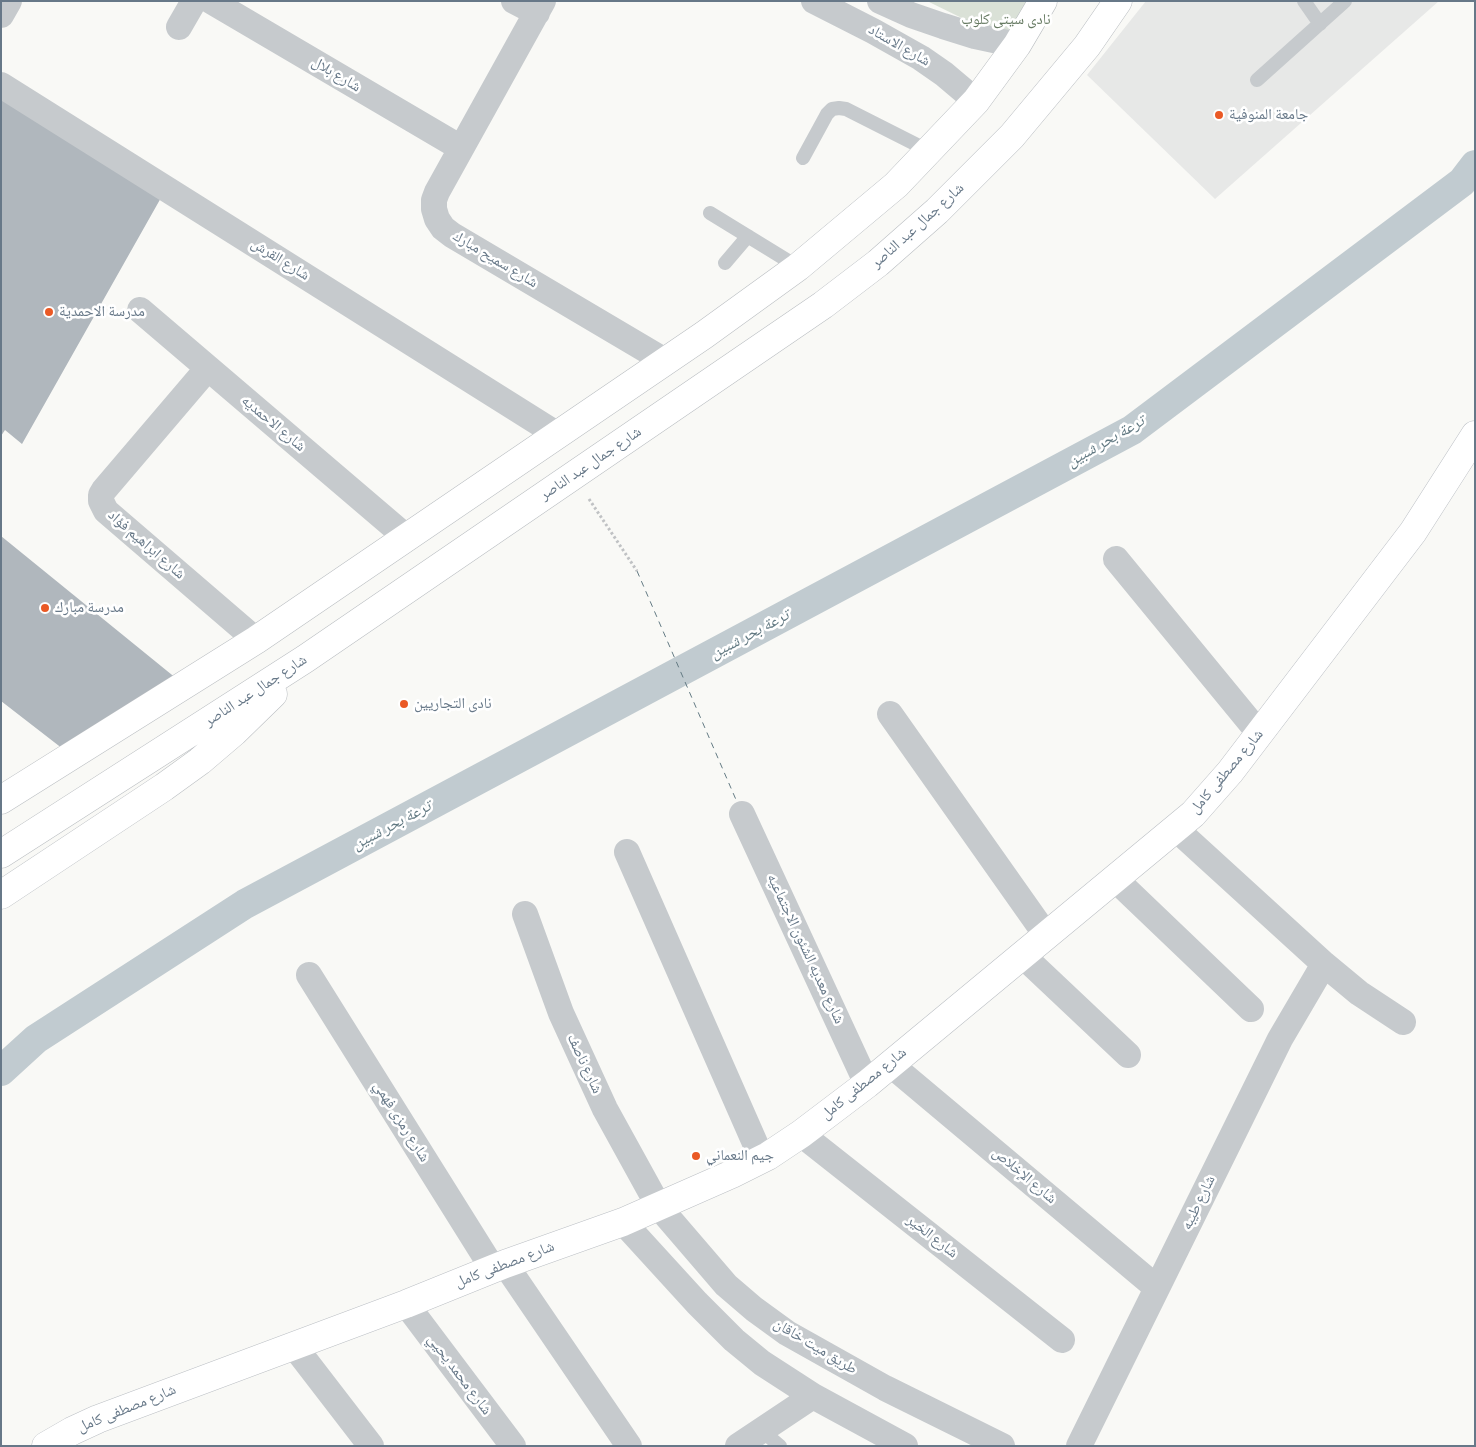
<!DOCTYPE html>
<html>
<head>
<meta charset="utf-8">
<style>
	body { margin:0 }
	#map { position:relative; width:1476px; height:1447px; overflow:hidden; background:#f9f9f6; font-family:"Titillium Web",sans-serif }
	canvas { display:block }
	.frame { position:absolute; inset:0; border:2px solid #677888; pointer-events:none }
</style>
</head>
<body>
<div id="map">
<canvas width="1476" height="1447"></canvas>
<div class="frame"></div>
</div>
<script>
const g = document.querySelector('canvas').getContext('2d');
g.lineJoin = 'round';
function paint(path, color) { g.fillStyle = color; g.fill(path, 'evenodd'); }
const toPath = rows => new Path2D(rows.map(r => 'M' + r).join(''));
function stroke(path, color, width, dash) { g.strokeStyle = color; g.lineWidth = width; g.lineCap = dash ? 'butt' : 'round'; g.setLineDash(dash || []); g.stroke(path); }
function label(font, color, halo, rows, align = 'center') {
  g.font = font + ' "Titillium Web","Noto Naskh Arabic",sans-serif'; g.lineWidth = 5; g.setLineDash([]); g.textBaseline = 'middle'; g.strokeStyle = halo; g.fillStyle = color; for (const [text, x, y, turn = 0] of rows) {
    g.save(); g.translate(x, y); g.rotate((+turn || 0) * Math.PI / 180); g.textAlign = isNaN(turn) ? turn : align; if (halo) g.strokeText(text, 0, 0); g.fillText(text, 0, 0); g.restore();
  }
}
paint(toPath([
	[1146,1,1439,1,1215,199,1087,75]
]), '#e7e8e7');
paint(toPath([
	[927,1,1037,1,1017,45]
]), '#dae1d7');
stroke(toPath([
	[1,1071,36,1039,245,904,1132,430,1462,182,1475,165]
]), '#c1cbd0', 30);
stroke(toPath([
	[637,571,737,802]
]), '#637a83', 1, [6, 5]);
paint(toPath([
	[1,96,162,196,22,444,5,430,1,436],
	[1,536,177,679,63,749,1,701]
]), '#b0b7bd');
const secondary = toPath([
	[46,1446,72,1431,98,1419,406,1304,505,1264,623,1222,732,1174,768,1156,801,1134,867,1084,1193,814,1230,772,1413,532,1475,435]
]);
const primary = toPath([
	[1,800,256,640,704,335,798,267,896,185,976,101,1017,45,1043,1],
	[1,854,305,659,823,305,878,263,937,211,1012,136,1087,46,1118,1],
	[1,895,164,787,200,761,234,732,273,694]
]);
stroke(secondary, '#bbbfc4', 29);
stroke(primary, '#b9bdc1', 29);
stroke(toPath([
	[589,499,637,571]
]), '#c0c2c4', 3, [2.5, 2.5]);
stroke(toPath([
	[1304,1,1320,24],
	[1257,80,1345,1],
	[803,158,827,114,832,109,839,108,846,109,929,151],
	[710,213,798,267],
	[725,263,748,236],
	[761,1430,780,1446]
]), '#c6cacd', 14);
stroke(toPath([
	[211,1,461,148],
	[514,1,537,13],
	[543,1,437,192,434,200,434,209,437,219,443,228,452,235,665,361],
	[814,1,873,31,921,58,944,74,976,101],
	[880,1,911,15,943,26,975,36,1017,45],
	[1,15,9,1],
	[179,27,194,1],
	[1,85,558,435],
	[140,310,406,537],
	[208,368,104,490,101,495,101,501,106,511,256,640],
	[1116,559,1259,733],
	[890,714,1046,935],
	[742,814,867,1084],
	[1176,829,1324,964,1359,993,1403,1022],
	[627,852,762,1159],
	[1115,879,1251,1009],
	[525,914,561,1013,605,1109,659,1207,726,1285,754,1309,787,1333,885,1388,1002,1446],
	[1022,955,1128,1055],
	[309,975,493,1269],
	[890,1064,1157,1288],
	[801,1134,1062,1340],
	[623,1222,697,1303,734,1340,762,1363,813,1396,905,1446],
	[505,1264,629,1446],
	[406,1304,513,1446],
	[294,1346,371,1446],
	[738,1446,813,1396],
	[1079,1446,1280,1039,1324,964]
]), '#c6cacd', 26);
stroke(secondary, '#fff', 28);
stroke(primary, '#fff', 28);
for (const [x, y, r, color] of [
	[1219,115,5,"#ea5925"],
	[49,312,5,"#ea5925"],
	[45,608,5,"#ea5925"],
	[404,704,5,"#ea5925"],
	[696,1156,5,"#ea5925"]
]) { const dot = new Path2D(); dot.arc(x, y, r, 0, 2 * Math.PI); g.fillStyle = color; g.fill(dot); stroke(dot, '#fff', 2); }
label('15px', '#667a62', '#fff', [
	["نادى سيتى كلوب",1006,20]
]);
label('15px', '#677888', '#fff', [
	["شارع الاستاد",899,46,30],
	["شارع بلال",336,75,31],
	["شارع جمال عبد الناصر",918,226,-42],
	["شارع القرش",280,260,32],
	["شارع سميح مبارك",495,260,31],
	["شارع الاحمديه",273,424,40],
	["شارع جمال عبد الناصر",591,464,-34],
	["شارع ابراهيم فؤاد",146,545,41],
	["شارع جمال عبد الناصر",256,691,-33],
	["شارع مصطفى كامل",1227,772,-50],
	["شارع معديه الشئون الاجتماعيه",805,949,65],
	["شارع ناصف",584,1064,65],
	["شارع مصطفى كامل",864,1084,-39],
	["شارع رمزى فهمي",401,1122,58],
	["شارع الإخلاص",1024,1176,40],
	["شارع طيبه",1199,1203,-64],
	["شارع الخير",932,1237,38],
	["شارع مصطفى كامل",505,1265,-21],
	["طريق ميت خاقان",815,1347,31],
	["شارع محمد يحيي",459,1375,53],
	["شارع مصطفى كامل",127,1409,-22]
]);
label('15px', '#677888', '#fff', [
	["جامعة المنوفية",1229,115],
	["مدرسة الاحمدية",59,312],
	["مدرسة مبارك",55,608],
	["نادى التجاريين",414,704],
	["جيم النعماني",706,1156]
], 'left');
label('italic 16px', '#637a83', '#fff', [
	["ترعة بحر شبين",1106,442,-30],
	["ترعة بحر شبين",750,635,-28],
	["ترعة بحر شبين",392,826,-28]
]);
</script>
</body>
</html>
